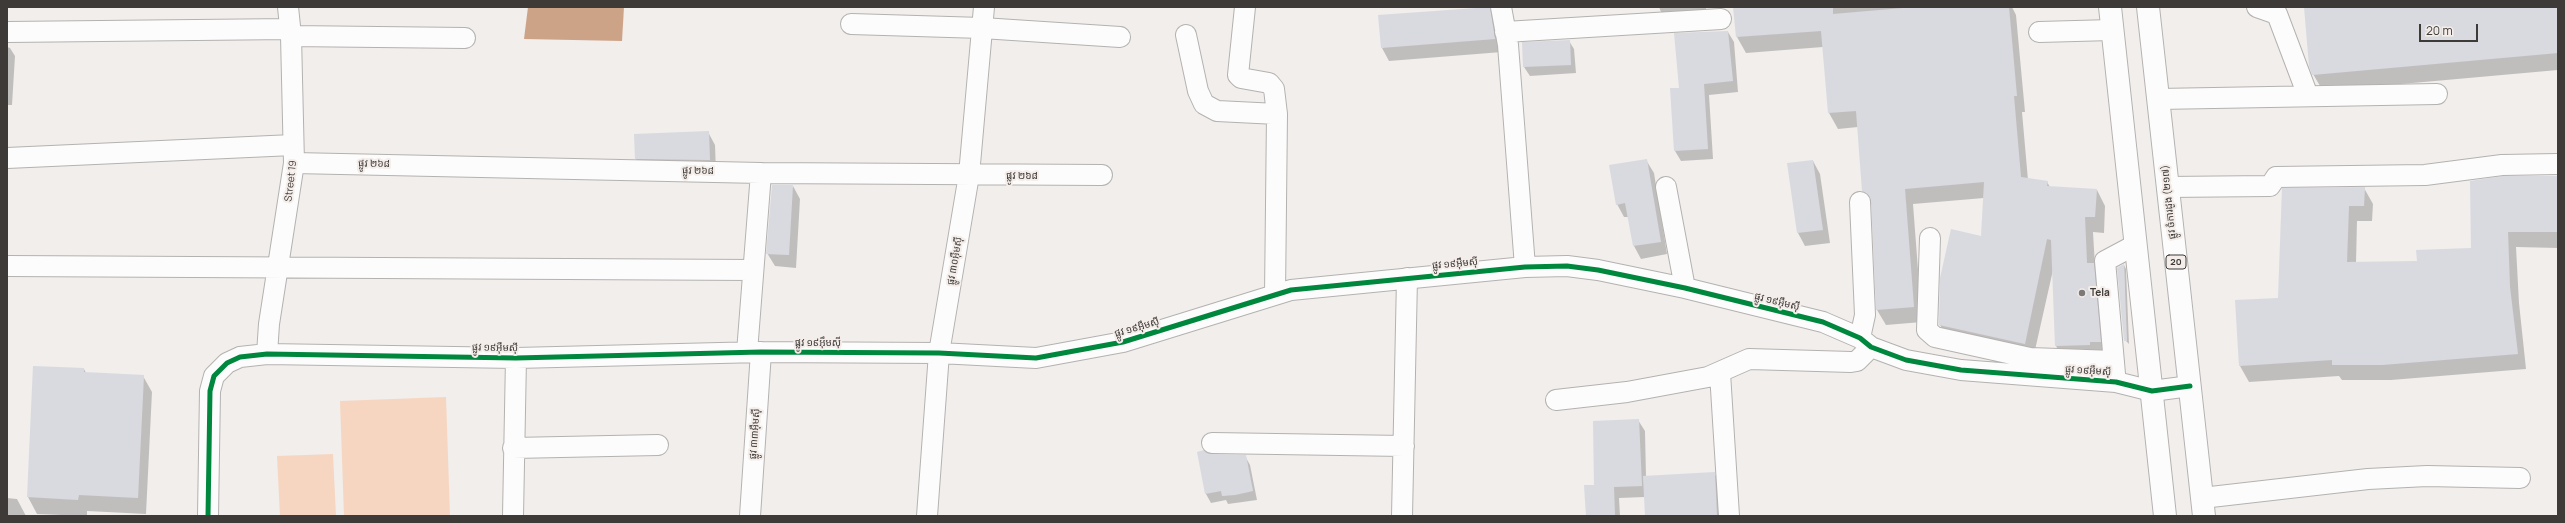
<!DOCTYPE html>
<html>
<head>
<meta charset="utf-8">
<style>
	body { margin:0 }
	#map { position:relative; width:2565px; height:523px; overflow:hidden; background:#f1eeec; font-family:Manrope,sans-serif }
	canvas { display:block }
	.frame { position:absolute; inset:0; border:8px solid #3d3a38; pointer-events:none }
	.scale { position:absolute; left:2419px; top:24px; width:59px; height:18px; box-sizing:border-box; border:2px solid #3d3a38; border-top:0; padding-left:5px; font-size:12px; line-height:14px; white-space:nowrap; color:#3d3a38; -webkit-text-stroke:3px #f4ede9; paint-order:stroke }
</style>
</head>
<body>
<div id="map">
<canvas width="2565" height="523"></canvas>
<div class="frame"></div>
<div class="scale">20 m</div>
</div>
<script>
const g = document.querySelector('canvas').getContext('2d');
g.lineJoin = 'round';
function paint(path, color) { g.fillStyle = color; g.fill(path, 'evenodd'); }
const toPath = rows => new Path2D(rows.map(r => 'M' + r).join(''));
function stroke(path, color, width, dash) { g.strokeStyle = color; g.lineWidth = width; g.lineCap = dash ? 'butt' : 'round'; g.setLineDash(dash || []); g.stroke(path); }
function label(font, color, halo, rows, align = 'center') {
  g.font = font + ' Manrope,"Noto Sans Khmer",sans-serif'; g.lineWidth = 4; g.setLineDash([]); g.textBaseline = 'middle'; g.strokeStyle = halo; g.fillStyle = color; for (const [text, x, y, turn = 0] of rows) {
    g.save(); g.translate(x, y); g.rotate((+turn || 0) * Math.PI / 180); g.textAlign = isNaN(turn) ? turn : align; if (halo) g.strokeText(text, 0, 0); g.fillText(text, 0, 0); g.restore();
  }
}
paint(toPath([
	[446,397,450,516,344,516,340,401],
	[333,454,336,516,280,516,277,456]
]), '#f6d6c1');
paint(toPath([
	[528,7,624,7,622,41,524,39]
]), '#cda387');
paint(toPath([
	[1489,7,1497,20,1502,52,1389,61,1382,48],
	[1659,7,1706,7,1706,21,1666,24],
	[1734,7,2012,7,2016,15,2025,112,2022,112,2028,180,2047,182,2050,187,2097,190,2105,206,2104,233,2093,232,2095,266,2102,279,2109,357,2065,362,2056,346,2053,270,2033,359,1949,340,1940,325,1982,237,1984,198,1913,204,1922,322,1886,325,1877,310,1873,207,1863,191,1858,127,1838,129,1829,113,1823,47,1746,53,1737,37],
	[2305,7,2558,7,2558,70,2323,91,2313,74],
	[1728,32,1734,42,1738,92,1709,95,1713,159,1681,161,1675,151,1680,89],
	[1569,41,1574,49,1576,73,1530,76,1524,67],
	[7,47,10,48,15,56,12,105,7,105],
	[708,132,715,145,716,173,644,171,636,159],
	[1646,160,1654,173,1667,254,1641,259,1634,246,1629,217,1624,217,1617,204],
	[1813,161,1820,174,1830,243,1805,246,1798,233],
	[2558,177,2558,248,2516,247,2519,303,2526,369,2391,380,2342,380,2339,376,2249,382,2240,366,2236,301,2279,299,2283,189,2364,188,2373,204,2372,221,2357,221,2356,263,2418,262,2472,249],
	[793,186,800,199,796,268,775,266,767,253],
	[2124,265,2126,269,2129,344,2125,340],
	[34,367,84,369,86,373,143,376,152,392,146,514,87,511,87,516,37,514,28,497],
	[1638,420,1645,431,1646,477,1714,473,1722,486,1723,516,1646,516,1645,497,1619,498,1620,516,1587,516,1595,486],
	[1198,452,1212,456,1245,456,1250,465,1257,500,1228,504,1226,500,1211,503,1206,494],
	[7,498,17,499,26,516,7,516]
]), '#0003');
paint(toPath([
	[1490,7,1495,39,1381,48,1378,15],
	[1733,7,1833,7,1833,14,1915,7,2009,7,2017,96,2014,96,2021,177,2048,181,2047,186,2097,189,2095,217,2085,217,2087,263,2094,263,2101,342,2090,342,2090,345,2055,346,2051,240,2047,239,2025,344,1939,325,1940,278,1951,229,1981,236,1984,182,1905,189,1914,307,1876,310,1871,201,1869,196,1862,191,1856,111,1828,113,1821,31,1736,37],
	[2304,7,2558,7,2558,53,2312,75,2309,66],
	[1728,31,1733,81,1704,84,1708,149,1674,151,1670,88,1679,88,1674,33],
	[1570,40,1571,65,1523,67,1522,42],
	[709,131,710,160,635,159,634,134],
	[1647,159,1661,242,1633,246,1625,203,1616,205,1609,165],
	[1813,160,1823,230,1797,233,1787,163],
	[2503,176,2558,176,2558,232,2508,232,2510,287,2518,354,2382,365,2332,365,2332,360,2239,366,2235,300,2278,298,2282,188,2365,187,2364,206,2349,206,2347,262,2417,261,2416,250,2471,248,2470,181],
	[772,185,793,185,789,255,766,254],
	[2124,264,2127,341,2124,341,2117,268],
	[33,366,84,368,84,372,144,375,138,498,79,495,78,500,27,497],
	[1639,419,1642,486,1614,487,1615,516,1586,516,1584,485,1594,485,1593,421],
	[1204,450,1212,454,1246,455,1253,491,1235,495,1222,496,1221,491,1205,494,1197,452],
	[1715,472,1717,516,1645,516,1643,476]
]), '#d8dadf');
const minor = toPath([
	[1245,7,1238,75,1241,78,1269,83,1274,89,1277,114,1275,295],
	[1501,7,1508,45,1525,267],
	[2257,7,2277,14,2308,96],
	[851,24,982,28,1120,37],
	[7,32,290,29],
	[1505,32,1721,19],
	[2039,32,2112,30],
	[1186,35,1198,91,1204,104,1217,111,1277,114],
	[291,36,465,38],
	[2158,99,2437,94],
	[7,158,293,145],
	[294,163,761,173,1102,175],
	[1666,187,1685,288],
	[2167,187,2270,186,2276,177,2425,175,2502,165,2558,164],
	[1930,238,1927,330,1935,337,2030,358,2114,361],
	[7,266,753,270],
	[1860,338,1865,315,1860,202],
	[747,352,761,173],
	[267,354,269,324,294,163,291,36,288,7],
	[1720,373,1729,516],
	[2115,374,2105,261,2135,245],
	[1556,400,1627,392,1708,377,1749,359,1851,362,1857,361,1871,347],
	[1212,443,1404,446],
	[513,448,658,445],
	[2202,498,2368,479,2427,476,2520,478],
	[208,516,210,391,214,376,227,363,240,357,267,354,516,358,761,352,939,353,1036,358,1123,342,1291,290,1525,267,1567,266,1598,270,1685,288,1823,322,1860,338,1871,347,1906,360,1961,370,2116,382,2152,391,2190,386],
	[513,516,516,358],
	[750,516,761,352],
	[927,516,939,353,969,175,984,7],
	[1402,516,1407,278]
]);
const major = toPath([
	[2110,7,2165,516],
	[2148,7,2204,516]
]);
stroke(minor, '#b4b2b0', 22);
stroke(major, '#b4b2b0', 24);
stroke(minor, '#fdfcfc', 20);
stroke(major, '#fdfcfc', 22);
stroke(toPath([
	[208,516,210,391,214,376,227,363,240,357,267,354,516,358,761,352,939,353,1036,358,1123,342,1291,290,1525,267,1567,266,1598,270,1685,288,1823,322,1860,338,1871,347,1906,360,1961,370,2116,382,2152,391,2190,386]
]), '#00873e', 5);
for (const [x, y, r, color] of [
	[2082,293,4,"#7c7977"]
]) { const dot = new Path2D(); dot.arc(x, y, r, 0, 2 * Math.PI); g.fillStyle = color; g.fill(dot); stroke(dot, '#f4ede9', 1.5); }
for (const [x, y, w] of [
	[2176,262,20]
]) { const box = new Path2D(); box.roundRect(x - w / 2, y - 7, w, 14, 3); g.fillStyle = '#f4ede9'; g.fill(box); stroke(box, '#3d3a38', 1); }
label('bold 9px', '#3d3a38', null, [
	["20",2176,262]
]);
label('10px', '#3d3a38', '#f4ede9', [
	["ផ្លូវ ២៦៨",374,164,1],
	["ផ្លូវ ២៦៨",698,171,1],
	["ផ្លូវ ២៦៨",1022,176],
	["Street 19",291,181,-83],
	["ផ្លូវ ចំការដូង (២១៧)",2169,202,-96],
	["ផ្លូវ ៣០អ៊ឹមស៊ី",955,261,-80],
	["ផ្លូវ ១៩អ៊ឹមស៊ី",1455,264,-5],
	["ផ្លូវ ១៩អ៊ឹមស៊ី",1777,302,14],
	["ផ្លូវ ១៩អ៊ឹមស៊ី",1137,328,-16],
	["ផ្លូវ ១៩អ៊ឹមស៊ី",818,343],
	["ផ្លូវ ១៩អ៊ឹមស៊ី",495,348,1],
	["ផ្លូវ ១៩អ៊ឹមស៊ី",2088,371,4],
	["ផ្លូវ ៣៣អ៊ឹមស៊ី",755,434,-86]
]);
label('bold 10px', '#3d3a38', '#f4ede9', [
	["Tela",2090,293]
], 'left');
</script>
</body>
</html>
